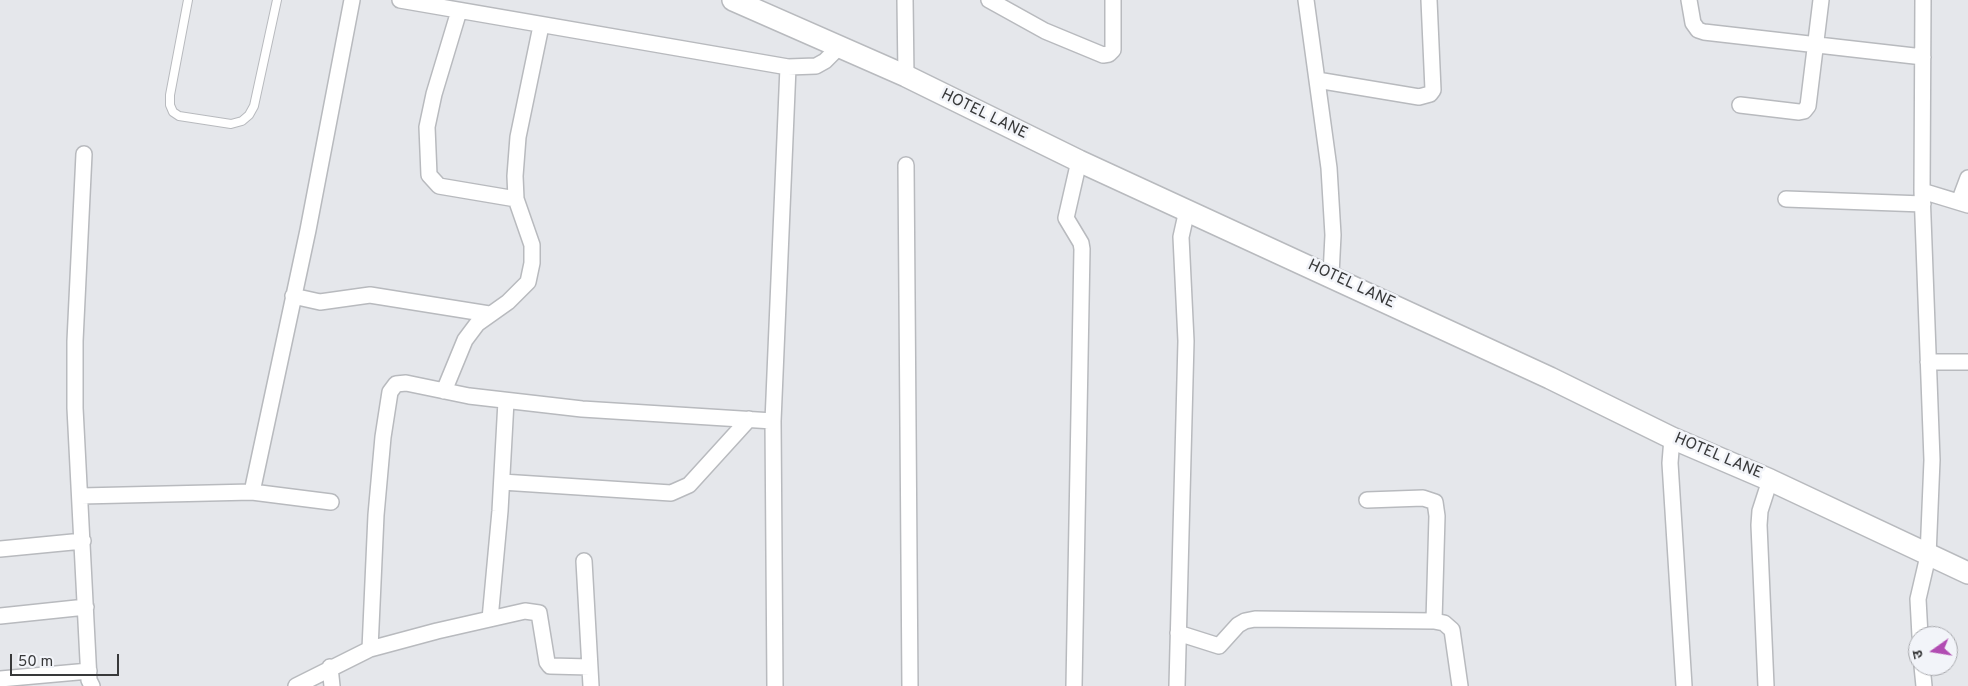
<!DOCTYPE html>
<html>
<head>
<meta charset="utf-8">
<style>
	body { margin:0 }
	#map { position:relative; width:1968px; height:686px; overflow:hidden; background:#e5e7eb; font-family:Overpass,"Noto Sans Devanagari",sans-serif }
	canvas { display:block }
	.north { position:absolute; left:1908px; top:626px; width:50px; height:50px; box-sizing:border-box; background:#f2f4f9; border:1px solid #a8a9ad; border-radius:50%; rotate:257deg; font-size:14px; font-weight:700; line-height:20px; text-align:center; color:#38393a }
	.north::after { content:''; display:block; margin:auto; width:18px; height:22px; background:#b14cb2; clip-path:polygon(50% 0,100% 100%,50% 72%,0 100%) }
	.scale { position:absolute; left:10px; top:654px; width:109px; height:22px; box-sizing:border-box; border:2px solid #38393a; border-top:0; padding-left:6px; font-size:15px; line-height:18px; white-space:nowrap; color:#38393a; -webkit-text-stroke:4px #f2f4f9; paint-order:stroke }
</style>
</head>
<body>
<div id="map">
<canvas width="1968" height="686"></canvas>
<div class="north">उ</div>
<div class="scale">50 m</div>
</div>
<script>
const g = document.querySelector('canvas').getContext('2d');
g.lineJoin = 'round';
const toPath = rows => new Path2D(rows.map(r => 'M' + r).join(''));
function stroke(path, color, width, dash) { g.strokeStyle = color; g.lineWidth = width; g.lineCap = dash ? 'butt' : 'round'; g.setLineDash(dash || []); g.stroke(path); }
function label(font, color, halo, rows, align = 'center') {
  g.font = font + ' Overpass,sans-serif'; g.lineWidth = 5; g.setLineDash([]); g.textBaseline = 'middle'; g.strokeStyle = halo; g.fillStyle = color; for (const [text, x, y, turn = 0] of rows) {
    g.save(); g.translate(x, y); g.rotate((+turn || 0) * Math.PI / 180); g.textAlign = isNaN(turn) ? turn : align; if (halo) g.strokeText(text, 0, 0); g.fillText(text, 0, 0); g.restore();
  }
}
const lane = toPath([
	[188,0,170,95,170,105,173,112,179,116,231,124,242,121,249,115,254,106,277,0]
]);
const street = toPath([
	[400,0,788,67,816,66,825,61,839,47],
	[905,0,906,76],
	[989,0,1045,31,1103,55,1109,54,1113,50,1113,0],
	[1306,0,1329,168,1333,235,1331,275],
	[1689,0,1693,23,1698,30,1704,32,1923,57],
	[459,11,434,94,427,127,429,175,439,186,516,199],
	[1317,80,1419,97,1430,94,1433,90,1429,0],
	[1740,105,1799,112,1804,111,1808,106,1821,0],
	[84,154,75,341,75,408,89,680,92,686],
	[906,165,910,686],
	[1922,191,1968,205],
	[1786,199,1923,204],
	[1959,202,1968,178],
	[293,296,320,302,370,295,489,314],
	[1928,362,1968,362],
	[444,391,465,340,477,324,508,302,528,282,532,263,532,245,516,199,515,176,518,137,541,26],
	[1672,438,1670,463,1684,686],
	[502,482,671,493,689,485,749,419],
	[252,492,308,230,352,0],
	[81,496,252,492,331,502],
	[1367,500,1423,498,1435,502,1437,516,1434,621],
	[0,549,83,541],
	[584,561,591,686],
	[0,616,86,607],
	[490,619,500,511,506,401],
	[1178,633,1219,646,1238,625,1245,621,1255,619,1434,621,1444,623,1452,630,1460,686],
	[1920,636,1918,599,1928,556,1932,460,1922,191,1923,0],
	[370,649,376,515,383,437,390,392,396,384,406,383,469,396,582,409,773,421],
	[1922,666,1924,686],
	[330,667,332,686],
	[0,679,89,671],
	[296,686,370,649,437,631,525,611,539,613,547,662,550,666,590,667],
	[775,686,773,421,788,67],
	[1074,686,1082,249,1081,243,1066,218,1079,161],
	[1177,686,1186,341,1181,237,1187,210],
	[1766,686,1759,525,1760,511,1770,480]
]);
const secondary = toPath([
	[733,0,906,76,1079,161,1550,378,1672,438,1770,480,1968,573]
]);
stroke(lane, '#b8babe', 10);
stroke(street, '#b8babe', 18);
stroke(secondary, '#b8babe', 24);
stroke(lane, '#fff', 8);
stroke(street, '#fff', 15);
stroke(secondary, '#fff', 21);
label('16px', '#38393a', '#f2f4f9', [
	["HOTEL LANE",984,115,26],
	["HOTEL LANE",1351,285,25],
	["HOTEL LANE",1718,457,23]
]);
</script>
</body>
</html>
